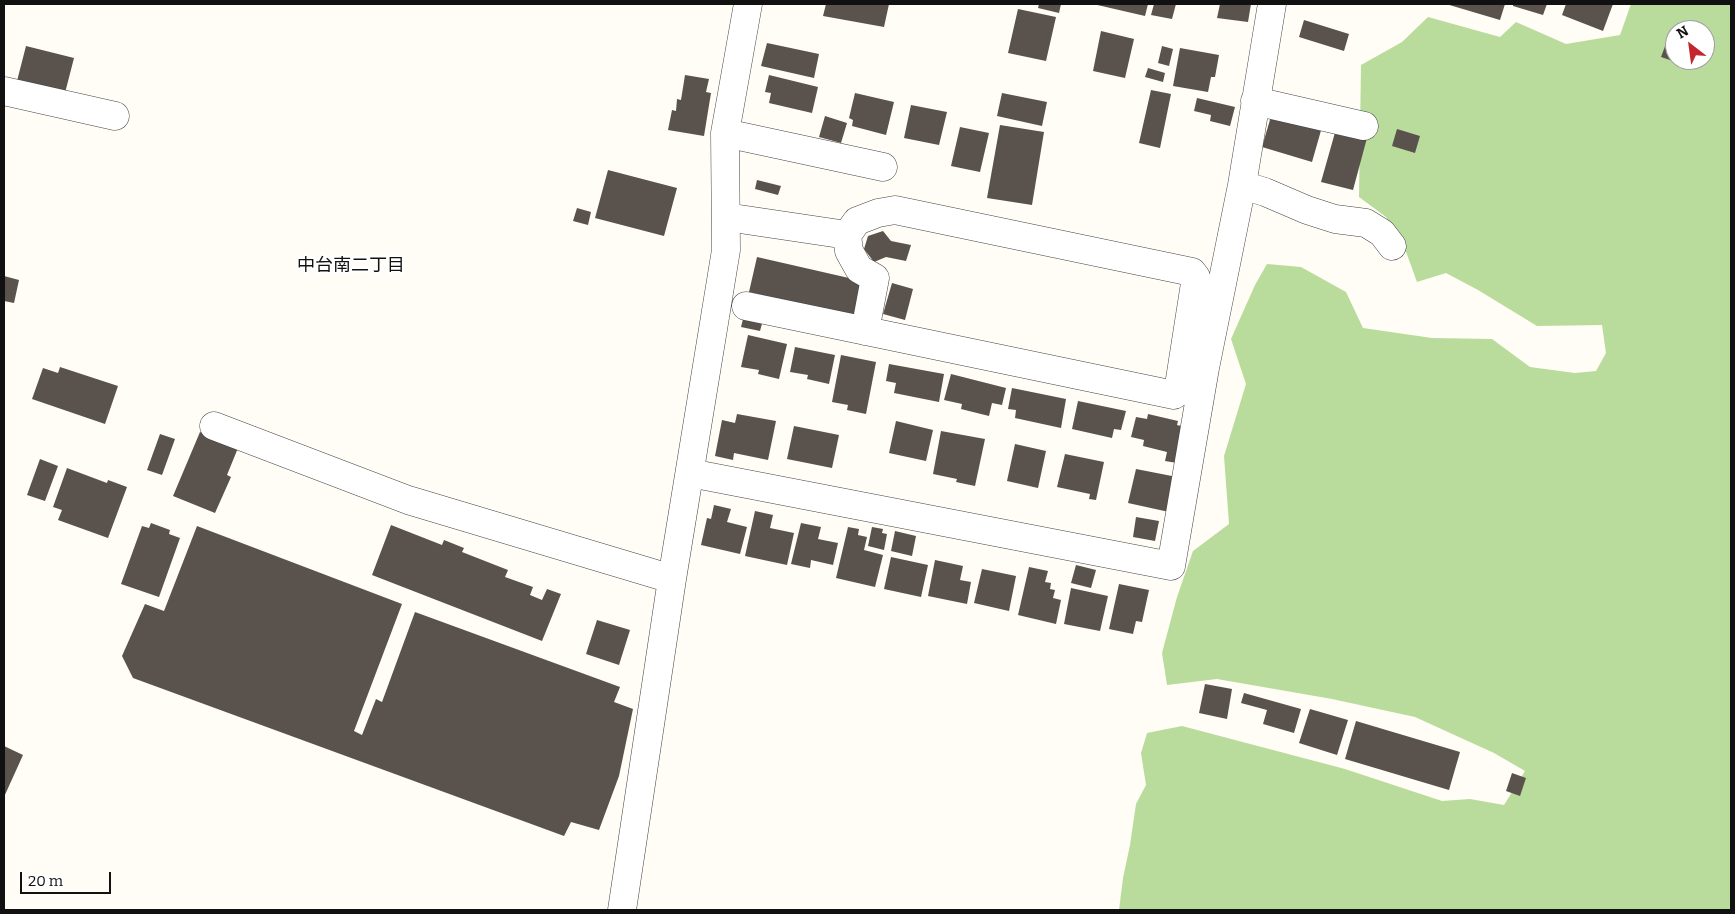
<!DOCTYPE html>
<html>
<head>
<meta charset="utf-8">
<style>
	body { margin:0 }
	#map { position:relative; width:1735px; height:914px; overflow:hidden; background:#fffdf5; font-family:Bitter,serif }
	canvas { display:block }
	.frame { position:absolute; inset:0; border:5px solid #111; pointer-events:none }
	.north { position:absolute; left:1665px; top:20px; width:50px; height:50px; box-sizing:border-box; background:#fff; border:1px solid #a0a0a0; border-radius:50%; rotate:330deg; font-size:14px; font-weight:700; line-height:20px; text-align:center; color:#111 }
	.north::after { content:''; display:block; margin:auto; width:18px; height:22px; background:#c4262e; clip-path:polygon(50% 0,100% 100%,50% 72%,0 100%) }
	.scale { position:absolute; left:20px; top:872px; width:91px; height:22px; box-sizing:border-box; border:2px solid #111; border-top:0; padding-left:6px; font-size:15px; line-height:18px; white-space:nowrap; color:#111; -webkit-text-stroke:4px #fff; paint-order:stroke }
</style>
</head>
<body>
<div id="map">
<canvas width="1735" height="914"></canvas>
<div class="frame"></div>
<div class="north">N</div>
<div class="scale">20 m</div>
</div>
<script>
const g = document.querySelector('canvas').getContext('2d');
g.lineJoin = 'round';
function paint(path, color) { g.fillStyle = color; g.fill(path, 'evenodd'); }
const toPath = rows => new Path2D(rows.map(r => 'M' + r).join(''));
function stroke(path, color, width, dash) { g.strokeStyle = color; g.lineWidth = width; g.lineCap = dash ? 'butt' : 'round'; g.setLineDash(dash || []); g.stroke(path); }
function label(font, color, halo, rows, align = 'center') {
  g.font = font + ' Bitter,"Noto Sans JP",serif'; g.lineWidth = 5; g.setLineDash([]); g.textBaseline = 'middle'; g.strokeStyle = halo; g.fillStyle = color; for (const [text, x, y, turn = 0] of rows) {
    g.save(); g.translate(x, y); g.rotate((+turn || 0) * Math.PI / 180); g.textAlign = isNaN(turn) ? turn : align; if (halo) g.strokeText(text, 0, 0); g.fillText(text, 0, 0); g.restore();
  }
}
paint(toPath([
	[1631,4,1731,4,1731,910,1119,910,1123,878,1130,845,1136,804,1146,785,1141,753,1147,733,1182,726,1345,769,1442,801,1470,799,1504,805,1525,771,1494,753,1415,717,1332,699,1217,679,1167,685,1162,653,1177,597,1193,551,1229,524,1224,456,1246,384,1231,339,1255,285,1267,264,1301,267,1346,292,1363,328,1432,338,1492,339,1530,367,1575,373,1596,371,1606,353,1602,325,1537,326,1478,290,1446,273,1417,282,1405,249,1386,217,1359,197,1361,65,1402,42,1428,17,1500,37,1516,22,1566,44,1620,35],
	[1675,30,1705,30,1705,60,1675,60]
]), '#b9dc9c');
paint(toPath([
	[826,4,889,4,884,27,823,16],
	[1039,4,1061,4,1059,13,1038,8],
	[1093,4,1148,4,1145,16],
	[1154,4,1176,4,1172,19,1151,15],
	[1220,4,1251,4,1248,22,1217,18],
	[1446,4,1505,4,1500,20],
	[1513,4,1547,4,1543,15,1513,6],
	[1566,4,1613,4,1603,31,1562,15],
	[1018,9,1056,17,1046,61,1008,53],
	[1304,20,1349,34,1344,51,1299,37],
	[1101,31,1134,39,1125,78,1093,71],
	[1670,33,1675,35,1675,60,1690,60,1688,66,1661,57],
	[767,43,819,54,814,78,761,66],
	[26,46,74,58,65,93,17,81],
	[1162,46,1173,49,1169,66,1158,63],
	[1180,48,1219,55,1215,77,1211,77,1208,92,1173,86],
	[1148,68,1165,73,1163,82,1145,77],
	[685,75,709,79,706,92,711,93,704,136,668,130,672,110,676,111,677,99,681,100],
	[769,75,818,87,812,113,769,103,771,93,765,92],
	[1151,90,1171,94,1160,148,1139,143],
	[855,93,894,102,886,135,852,126,853,120,849,118],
	[1002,93,1047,102,1042,126,997,116],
	[1197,98,1235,107,1230,126,1210,121,1211,115,1194,111],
	[911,105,947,112,939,145,904,138],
	[1272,113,1322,127,1312,162,1262,147],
	[825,116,847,123,841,143,819,137],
	[1000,125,1044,132,1032,205,987,198],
	[960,127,989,133,980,172,951,166],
	[1336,129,1367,138,1353,190,1321,182],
	[1397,129,1420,136,1415,153,1392,146],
	[608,170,677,188,664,236,595,218],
	[757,180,781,186,778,195,755,189],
	[577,208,591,212,588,225,573,221],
	[883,231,891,241,911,245,906,261,886,257,874,262,864,249,868,236],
	[757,257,862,281,854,316,749,292],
	[4,276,19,280,14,303,4,301],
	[892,283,913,289,905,320,883,314],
	[744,315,763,320,760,331,741,327],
	[748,335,787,344,779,379,758,374,759,370,741,367],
	[795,347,835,355,829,384,807,379,808,375,790,372],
	[841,355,876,362,866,414,847,410,848,405,832,402],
	[889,364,944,374,939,402,894,393,896,383,886,381],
	[60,367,118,386,105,424,32,399,43,368,58,373],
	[951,374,1006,388,1002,405,992,403,989,416,961,409,962,404,944,400],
	[1012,388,1066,399,1061,428,1015,418,1016,410,1008,409],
	[1078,401,1126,411,1121,430,1114,429,1112,438,1072,429],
	[737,414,776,421,768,460,734,453,733,460,715,456,722,420,735,423],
	[1148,414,1178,421,1177,425,1185,427,1177,463,1165,461,1167,452,1143,446,1144,440,1131,437,1136,417,1147,419],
	[896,421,933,430,926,461,889,453],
	[794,426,839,435,832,468,787,459],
	[941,431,985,439,975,486,956,482,957,479,933,474],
	[200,432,238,448,227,475,231,477,215,513,173,496],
	[160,434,175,439,162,475,147,470],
	[1015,444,1046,451,1038,488,1007,481],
	[1065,454,1104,462,1096,500,1089,499,1090,494,1057,487],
	[40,459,58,466,45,501,27,495],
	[67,468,107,483,108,480,127,487,108,538,58,520,62,510,53,507],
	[1136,469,1177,477,1169,512,1128,503],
	[714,505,731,509,727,522,747,527,740,554,701,545,707,518,711,519],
	[755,511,773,515,770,528,794,533,787,565,745,556],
	[1136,517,1159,521,1155,541,1133,537],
	[151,523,170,530,169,534,180,538,159,597,121,584,142,526,149,528],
	[801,523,821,527,818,539,838,543,833,565,811,560,810,568,791,564],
	[391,525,442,545,444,540,464,548,462,552,508,570,505,577,533,587,530,595,542,600,547,589,561,594,542,641,372,575],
	[197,526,402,604,354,731,362,735,376,699,382,702,415,612,620,687,614,702,633,709,619,776,599,830,571,822,564,836,133,678,122,656,145,604,164,611],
	[848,527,859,529,858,535,867,537,864,550,883,555,875,587,836,578],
	[872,527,883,529,882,533,887,534,884,550,868,546],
	[895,531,916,536,912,556,891,551],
	[891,557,928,565,921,597,884,589],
	[935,560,963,566,960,580,971,582,967,604,928,596],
	[1076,565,1096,570,1091,588,1071,583],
	[1029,567,1048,571,1045,582,1051,583,1050,589,1055,590,1053,598,1061,600,1056,624,1018,615],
	[982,569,1016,576,1009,611,974,603],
	[1119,584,1149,590,1142,622,1136,621,1133,634,1109,629],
	[1071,588,1108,596,1100,631,1064,624],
	[597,620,630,630,619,665,586,654],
	[1205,684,1232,689,1227,719,1199,713],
	[1244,693,1301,709,1294,733,1263,724,1267,710,1241,703],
	[1310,709,1348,720,1337,755,1299,743],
	[1356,721,1460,752,1449,790,1345,759],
	[4,746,23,755,4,797],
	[1512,773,1526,778,1520,796,1506,791]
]), '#5a524d');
const minor = toPath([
	[4,91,115,116],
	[1255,101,1364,126],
	[725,133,883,167],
	[1242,185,1265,192,1307,210,1335,219,1366,223,1382,233,1392,246],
	[726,217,847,235,857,221,878,213,895,210,1192,272,1196,277,1178,392,1174,395,746,306],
	[847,235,849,251,859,269,875,278,865,331],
	[214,426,408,500,672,579],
	[690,473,1171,566,1205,368,1242,185,1272,4],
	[622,910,672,579,726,250,725,133,748,4]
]);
stroke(minor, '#444', 29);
stroke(minor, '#fff', 28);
label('18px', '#111', '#fff', [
	["中台南二丁目",351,266]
]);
</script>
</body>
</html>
